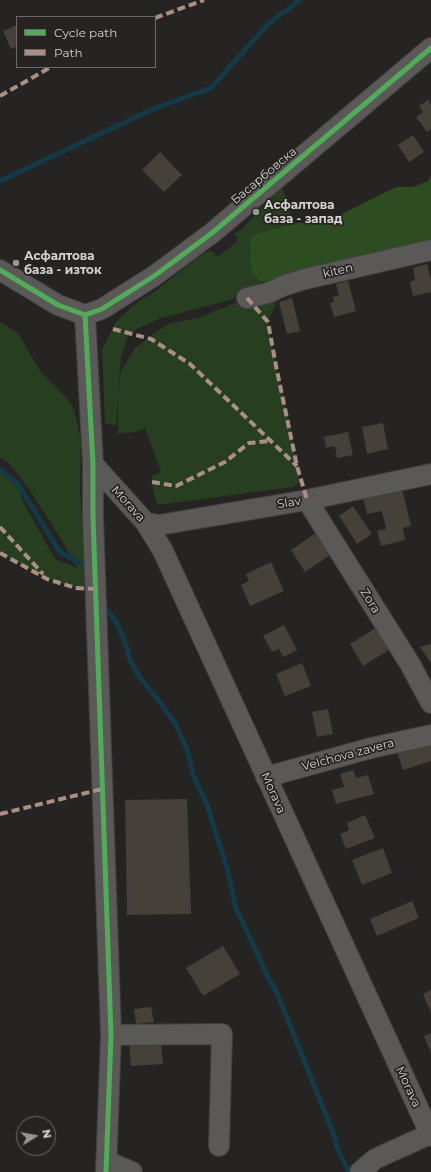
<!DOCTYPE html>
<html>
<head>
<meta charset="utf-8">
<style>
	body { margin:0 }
	#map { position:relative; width:431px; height:1172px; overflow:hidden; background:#252423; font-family:Montserrat,sans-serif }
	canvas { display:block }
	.legend { position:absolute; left:16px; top:16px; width:140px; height:52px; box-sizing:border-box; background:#262322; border:1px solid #6c6968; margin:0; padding:5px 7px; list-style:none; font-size:12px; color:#d5d3d2 }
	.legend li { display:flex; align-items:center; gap:8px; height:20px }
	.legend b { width:20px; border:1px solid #6c6968 }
	.north { position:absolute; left:16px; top:1116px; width:40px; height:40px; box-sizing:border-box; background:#262322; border:1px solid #6c6968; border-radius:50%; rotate:79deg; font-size:11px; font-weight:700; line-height:16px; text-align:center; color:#d5d3d2 }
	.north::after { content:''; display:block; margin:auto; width:14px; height:18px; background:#979695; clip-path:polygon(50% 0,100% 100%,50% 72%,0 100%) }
</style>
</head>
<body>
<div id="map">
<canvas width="431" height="1172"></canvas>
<ul class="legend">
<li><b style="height:5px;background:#51ab58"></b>Cycle path</li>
<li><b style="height:5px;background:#ac8f84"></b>Path</li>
</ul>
<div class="north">N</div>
</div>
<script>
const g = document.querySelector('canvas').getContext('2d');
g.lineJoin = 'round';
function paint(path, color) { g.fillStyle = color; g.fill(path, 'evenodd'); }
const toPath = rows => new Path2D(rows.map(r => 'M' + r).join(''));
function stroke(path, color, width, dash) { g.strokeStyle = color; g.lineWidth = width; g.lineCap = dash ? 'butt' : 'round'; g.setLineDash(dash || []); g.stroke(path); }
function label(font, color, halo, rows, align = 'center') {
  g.font = font + ' Montserrat,sans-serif'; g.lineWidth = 3.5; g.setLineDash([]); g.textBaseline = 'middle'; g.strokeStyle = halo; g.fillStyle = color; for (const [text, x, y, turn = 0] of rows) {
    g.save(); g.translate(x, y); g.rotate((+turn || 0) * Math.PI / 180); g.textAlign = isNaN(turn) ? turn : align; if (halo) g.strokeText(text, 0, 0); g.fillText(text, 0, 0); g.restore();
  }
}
paint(toPath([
	[282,186,290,214,294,224,251,235,252,273,261,282,230,300,161,318,137,329,128,336,121,357,118,394,121,371,136,347,168,324,201,317,247,298,283,286,268,322,276,366,290,425,300,482,293,487,157,505,153,490,152,476,161,472,145,428,135,432,118,434,118,395,116,426,105,423,102,350,116,322,134,305,158,289,199,256,211,250,218,257,227,250,238,240,234,234,242,229],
	[0,322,18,333,40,371,62,393,73,407,77,421,81,441,80,492,87,588,76,588,47,579,0,553,0,469,18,484,22,500,55,559,77,568,64,544,31,492,10,464,0,457]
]), '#283e20');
paint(toPath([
	[431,175,431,250,290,282,261,282,252,273,250,258,251,235,297,223,316,222,338,216,396,187,413,187,428,181]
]), '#2d4c21');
stroke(toPath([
	[0,181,153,109,211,88,268,24,300,0],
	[0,469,18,484,59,551,81,564],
	[102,603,117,623,126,645,130,660,138,675,156,697,175,723,188,752,193,775,207,805,227,868,236,908,268,977,277,993,334,1135,338,1150,349,1172]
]), '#133a46', 5);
paint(toPath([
	[17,25,17,46,11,49,3,31],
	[428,100,431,105,431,129,427,132,416,117,423,112,419,106],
	[413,135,424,152,409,162,398,145],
	[160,152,182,175,164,192,142,170],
	[427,264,431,280,431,292,413,296,410,282,415,280,413,268],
	[348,281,356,311,334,317,330,303,334,302,333,297,339,295,336,284],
	[292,298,300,331,287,334,279,302],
	[383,423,388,449,367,454,362,427],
	[348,432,353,455,337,458,335,446,326,448,324,437],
	[402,488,411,526,403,528,405,540,381,546,377,531,386,529,382,511,367,514,363,497],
	[353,506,372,534,357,544,339,516],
	[319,531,333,553,305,572,291,550],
	[271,562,284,591,250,606,241,585,249,581,246,574],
	[284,625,297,650,283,657,279,649,272,652,263,636],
	[379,626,392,648,363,666,350,644],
	[431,644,431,663,420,647],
	[302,663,311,686,285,696,276,674],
	[328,709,333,734,317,737,312,712],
	[428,738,431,746,431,761,403,770,396,749],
	[353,770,356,778,368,775,374,794,336,804,332,790,344,787,340,774],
	[187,799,191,914,127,915,125,800],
	[365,815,375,838,346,849,340,834,349,830,347,823],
	[383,848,392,873,362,885,352,860],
	[412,901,419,918,377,936,370,919],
	[223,946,240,974,203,996,186,968],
	[431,990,431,1013,423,994],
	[151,1007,154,1022,136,1024,134,1009],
	[431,1033,431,1053,424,1036],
	[161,1039,163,1064,131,1066,129,1041]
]), '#454038');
const minor = toPath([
	[0,270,58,305,85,315,102,309,154,276,212,233,431,48],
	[247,298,268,293,283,286,301,280,431,250],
	[85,315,93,464,93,517,111,1035,106,1172],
	[93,464,146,523,163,551,431,1136],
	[307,500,410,664,431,703],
	[146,523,159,525,307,500,431,474],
	[266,777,371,748,431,735],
	[111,1035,222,1034,219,1146],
	[106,1161,132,1172],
	[360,1172,375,1159,430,1134]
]);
stroke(minor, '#42403f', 22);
stroke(minor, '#5a5958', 20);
stroke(toPath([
	[155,18,204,0],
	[0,96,51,67],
	[247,298,268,322,276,366,297,466,307,500],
	[113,329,151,339,190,364,297,466],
	[152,482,176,486,225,462,249,443,270,441],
	[0,527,43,574],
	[0,553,47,579,76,588,95,589],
	[0,814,102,789]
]), '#ac8f84', 4, [8, 4]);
stroke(toPath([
	[0,270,58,305,85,315,102,309,154,276,212,233,431,48],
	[85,315,93,464,93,517,111,1035,106,1172]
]), '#51ab58', 5);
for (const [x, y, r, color] of [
	[256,212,4,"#979695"],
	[16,263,4,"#979695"]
]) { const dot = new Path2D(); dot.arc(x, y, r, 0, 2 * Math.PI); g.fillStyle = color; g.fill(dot); stroke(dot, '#262322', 1.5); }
label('12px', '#d5d3d2', '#262322', [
	["Басарбовска",264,176,-40],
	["kiten",338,271,-13],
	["Slav",289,503,-9],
	["Morava",128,504,48],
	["Zora",370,601,58],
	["Velchova zavera",348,755,-15],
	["Morava",273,793,66],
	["Morava",408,1087,65]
]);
label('bold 12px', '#d5d3d2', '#262322', [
	["Асфалтова",264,205],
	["база - запад",264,219],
	["Асфалтова",24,256],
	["база - изток",24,270]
], 'left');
</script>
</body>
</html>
